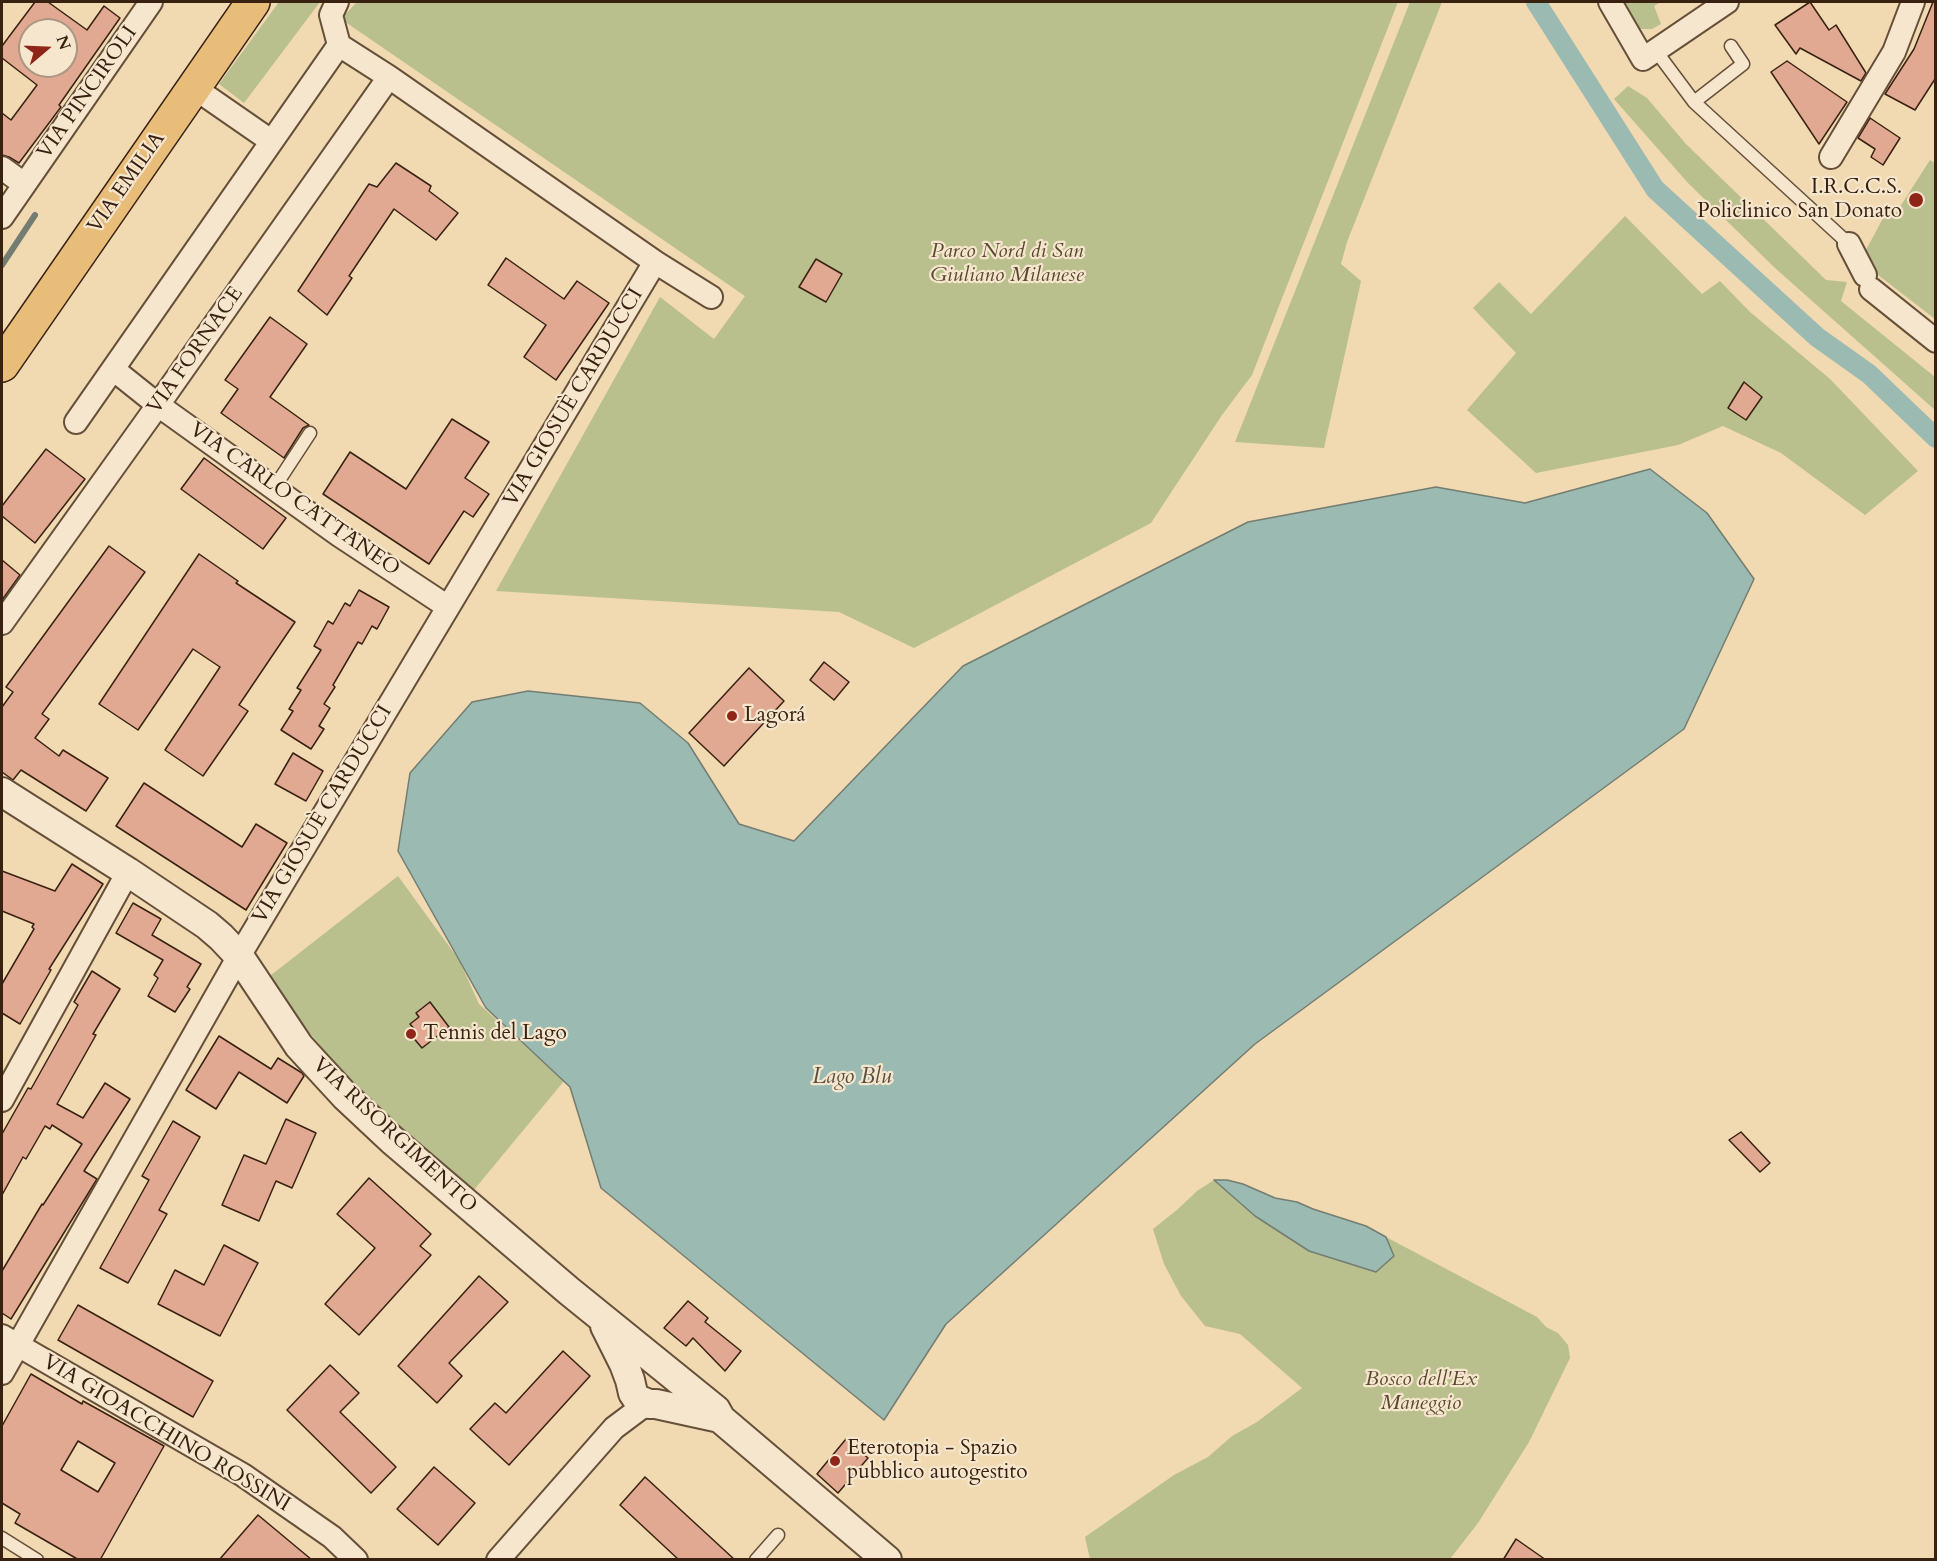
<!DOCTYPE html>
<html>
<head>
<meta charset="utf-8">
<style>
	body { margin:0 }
	#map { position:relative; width:1937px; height:1561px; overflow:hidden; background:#f1d9b2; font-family:Cardo,serif }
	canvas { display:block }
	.frame { position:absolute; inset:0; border:3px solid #382111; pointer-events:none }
	.north { position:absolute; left:18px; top:18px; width:60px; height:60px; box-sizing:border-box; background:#f6e6cd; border:2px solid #aa9782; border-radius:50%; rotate:71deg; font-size:16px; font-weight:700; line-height:24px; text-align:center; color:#382111 }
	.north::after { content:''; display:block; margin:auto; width:21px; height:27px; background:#8f2418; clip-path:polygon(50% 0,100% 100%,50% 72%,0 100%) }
</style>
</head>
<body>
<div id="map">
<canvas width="1937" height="1561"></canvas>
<div class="frame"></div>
<div class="north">N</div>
</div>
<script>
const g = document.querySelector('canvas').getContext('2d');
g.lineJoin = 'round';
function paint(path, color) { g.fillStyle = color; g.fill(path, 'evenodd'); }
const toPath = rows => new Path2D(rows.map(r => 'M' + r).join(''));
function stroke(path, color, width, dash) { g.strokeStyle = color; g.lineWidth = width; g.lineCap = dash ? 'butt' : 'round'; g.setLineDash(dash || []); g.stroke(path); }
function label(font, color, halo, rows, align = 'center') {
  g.font = font + ' Cardo,serif'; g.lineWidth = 4.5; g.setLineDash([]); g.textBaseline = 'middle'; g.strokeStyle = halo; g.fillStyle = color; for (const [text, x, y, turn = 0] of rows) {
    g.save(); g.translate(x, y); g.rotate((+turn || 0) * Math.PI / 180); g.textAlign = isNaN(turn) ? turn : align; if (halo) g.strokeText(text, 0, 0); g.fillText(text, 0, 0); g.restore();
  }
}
paint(toPath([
	[279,2,320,2,244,103,219,84],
	[357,2,1398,2,1252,375,1222,415,1151,523,914,648,839,612,496,591,660,297,714,339,745,296,341,19],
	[1410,2,1442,2,1347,242,1341,264,1361,281,1324,448,1235,442],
	[1624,2,1661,2,1654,6,1661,24,1652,29,1640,29],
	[1628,86,1647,98,1686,144,1826,280,1847,282,1841,301,1935,377,1935,410,1775,268,1688,183,1614,99],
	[1930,160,1935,163,1935,319,1860,261,1888,209,1896,213],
	[1625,216,1702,294,1720,281,1750,312,1830,379,1918,471,1865,515,1781,453,1723,426,1678,445,1536,473,1467,410,1516,353,1473,308,1499,282,1531,314],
	[398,876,459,960,479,1004,564,1081,473,1191,395,1129,334,1063,266,979],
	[1214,1180,1255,1216,1309,1251,1333,1259,1354,1264,1394,1256,1386,1237,1537,1317,1546,1327,1558,1333,1568,1345,1570,1358,1529,1442,1478,1523,1450,1559,1090,1559,1085,1537,1174,1475,1208,1457,1232,1436,1257,1422,1302,1388,1240,1334,1205,1326,1181,1296,1164,1264,1153,1229,1178,1209,1197,1191]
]), '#b9bf8d');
const water = toPath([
	[1650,469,1707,513,1754,579,1684,729,1255,1044,946,1324,884,1420,601,1188,570,1087,486,1008,398,851,410,773,472,702,528,691,640,703,688,743,739,824,794,841,963,666,1248,522,1436,487,1525,503,1650,469],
	[1214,1180,1227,1180,1243,1184,1275,1198,1297,1202,1313,1209,1366,1226,1386,1237,1394,1256,1376,1272,1309,1251,1255,1216,1214,1180]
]);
paint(water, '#9bbab1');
stroke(water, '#737d71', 1.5);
stroke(toPath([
	[2,265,35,215]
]), '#737d71', 6);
stroke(toPath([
	[1536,2,1655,189,1817,337,1869,374,1936,438]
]), '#9bbab1', 20);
const building = toPath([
	[35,2,48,2,87,30,104,6,120,18,59,105,61,107,19,163,9,157,2,155,2,113,11,120,37,85,2,58,2,46,35,2],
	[30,30,66,30,66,66,30,66,30,30],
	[1810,2,1829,30,1836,25,1866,73,1861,81,1800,48,1796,54,1775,25,1810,2],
	[1933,2,1935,2,1935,79,1915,110,1885,94,1914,49,1933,2],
	[1787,61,1847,102,1819,144,1771,72,1787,61],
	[1870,118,1900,138,1883,165,1871,157,1875,149,1858,138,1870,118],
	[396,163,431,186,429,191,458,213,436,240,394,209,349,276,352,278,327,315,298,291,369,184,377,187,396,163],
	[506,258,564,299,577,281,609,303,556,380,524,357,546,325,488,285,506,258],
	[816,259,842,274,826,302,799,287,816,259],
	[270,317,307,344,270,397,309,425,303,428,284,458,221,413,238,389,225,380,270,317],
	[1744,382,1762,397,1746,420,1728,408,1744,382],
	[452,419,489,442,465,478,489,494,473,517,464,511,429,564,323,494,350,452,406,489,452,419],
	[46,449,85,479,35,543,2,516,2,506,46,449],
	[204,458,286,518,263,549,181,489,204,458],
	[109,546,145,572,42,714,49,719,35,738,59,756,63,750,108,778,86,811,21,770,13,780,2,772,2,707,13,692,6,687,109,546],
	[199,554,238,581,236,583,295,622,239,705,248,711,203,776,165,750,220,667,193,649,138,730,99,704,199,554],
	[2,560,20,575,2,600,2,560],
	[359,590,389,607,377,629,372,626,362,644,358,642,333,685,335,687,324,704,330,708,319,726,324,729,311,749,281,730,293,711,289,709,301,690,297,688,321,650,314,646,328,621,333,624,345,603,350,606,359,590],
	[824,662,849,682,834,700,810,680,824,662],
	[749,668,784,701,724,766,689,733,749,668],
	[293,753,323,771,306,801,275,784,293,753],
	[144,783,242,847,256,824,287,843,246,910,116,826,144,783],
	[72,864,103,884,49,969,51,970,20,1024,2,1013,2,984,34,929,32,927,34,924,2,911,2,871,55,891,72,864],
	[133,903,161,919,152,935,201,964,187,987,190,989,175,1012,148,996,158,978,154,975,163,960,116,933,133,903],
	[92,971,120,989,93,1034,96,1035,57,1104,83,1118,105,1083,130,1099,84,1171,97,1179,11,1319,2,1313,2,1271,42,1204,43,1205,82,1144,52,1125,50,1129,45,1126,26,1159,23,1157,2,1195,2,1134,28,1088,31,1089,78,1005,74,1002,92,971],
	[430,1002,449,1027,422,1048,411,1035,416,1031,410,1024,419,1017,416,1013,430,1002],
	[219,1036,271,1069,278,1058,302,1073,304,1076,287,1103,239,1072,216,1109,186,1090,219,1036],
	[286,1119,316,1133,292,1188,276,1181,259,1221,222,1205,244,1155,266,1164,286,1119],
	[173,1121,200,1137,159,1210,167,1214,128,1283,100,1268,149,1180,142,1176,173,1121],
	[1741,1132,1770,1163,1760,1172,1729,1140,1741,1132],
	[369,1178,431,1234,420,1246,431,1255,359,1335,325,1304,375,1248,337,1214,369,1178],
	[224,1245,258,1263,220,1336,158,1304,175,1270,204,1285,224,1245],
	[479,1276,508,1302,449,1363,462,1376,437,1403,398,1366,479,1276],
	[688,1301,708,1318,705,1322,741,1351,725,1371,693,1338,686,1346,664,1328,688,1301],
	[78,1305,213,1381,193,1417,58,1340,78,1305],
	[563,1351,590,1376,509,1465,470,1429,495,1403,506,1413,563,1351],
	[330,1365,359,1393,340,1412,396,1467,371,1493,287,1410,330,1365],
	[31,1374,82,1404,83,1401,164,1446,100,1560,79,1560,15,1523,20,1514,2,1503,2,1426,31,1374],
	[78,1441,115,1463,98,1492,61,1470,78,1441],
	[846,1439,868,1458,838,1493,817,1474,846,1439],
	[434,1467,475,1503,438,1545,397,1509,434,1467],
	[645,1477,735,1560,679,1560,620,1505,645,1477],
	[258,1515,312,1560,219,1560,258,1515],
	[1516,1539,1546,1560,1503,1560,1516,1539]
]);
paint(building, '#e2a992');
stroke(building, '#382111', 1.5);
const service = toPath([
	[1656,51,1694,102,1849,244],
	[1694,102,1743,64,1731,46],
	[274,488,310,433],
	[2,1538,37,1560],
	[756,1560,778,1535]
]);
const minor = toPath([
	[337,2,331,15,339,45],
	[1610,2,1643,59,1727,2],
	[193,87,271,141],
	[1831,157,1894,52,1913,2],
	[2,168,24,184],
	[2,217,151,2],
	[1849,244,1865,275],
	[1871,289,1936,341],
	[113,369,158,405,339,535,448,607],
	[76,422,339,45,389,77,655,262,711,297],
	[2,623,158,405,389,77],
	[2,1100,128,872],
	[2,1336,243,1475,332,1537,356,1560],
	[2,1373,239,956,655,262],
	[498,1560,614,1428,646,1404]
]);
const tertiary = toPath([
	[2,792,128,872,207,925,221,937,239,956,299,1046,345,1096,392,1140,569,1291,716,1410,721,1419,887,1560],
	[605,1326,624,1364,630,1380,633,1393,637,1399,649,1404,656,1404,720,1418]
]);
const primary = toPath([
	[2,365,253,2]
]);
stroke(service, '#664f39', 15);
stroke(minor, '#664f39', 26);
stroke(tertiary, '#664f39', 32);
stroke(primary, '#382111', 36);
stroke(service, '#f6e6cd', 12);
stroke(minor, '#f6e6cd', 22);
stroke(tertiary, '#f6e6cd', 28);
stroke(primary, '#e8bc79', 33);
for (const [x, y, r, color] of [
	[1916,200,8,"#8f2418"],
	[732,716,6,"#8f2418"],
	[411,1034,6,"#8f2418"],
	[835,1461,6,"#8f2418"]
]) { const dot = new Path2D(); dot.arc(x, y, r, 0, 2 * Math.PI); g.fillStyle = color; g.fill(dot); stroke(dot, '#f6e6cd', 2); }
label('21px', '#382111', '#f6e6cd', [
	["VIA PINCIROLI",88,93,-55],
	["VIA EMILIA",127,183,-55],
	["VIA FORNACE",196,351,-55],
	["VIA GIOSUÈ CARDUCCI",574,398,-59],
	["VIA CARLO CATTANEO",294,500,35],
	["VIA GIOSUÈ CARDUCCI",323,815,-59],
	["VIA RISORGIMENTO",394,1136,43],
	["VIA GIOACCHINO ROSSINI",166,1434,31]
]);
label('21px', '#382111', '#f6e6cd', [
	["I.R.C.C.S.",1902,188,"right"],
	["Policlinico San Donato",1902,212,"right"],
	["Lagorá",744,716],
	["Tennis del Lago",423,1034],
	["Eterotopia - Spazio",847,1449],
	["pubblico autogestito",847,1473]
], 'left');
label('italic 21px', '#584830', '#f6e6cd', [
	["Parco Nord di San",1007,252],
	["Giuliano Milanese",1007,276],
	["Bosco dell'Ex",1421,1380],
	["Maneggio",1421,1404]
]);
label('italic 22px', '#564f41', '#f6e6cd', [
	["Lago Blu",852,1078]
]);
</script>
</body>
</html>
